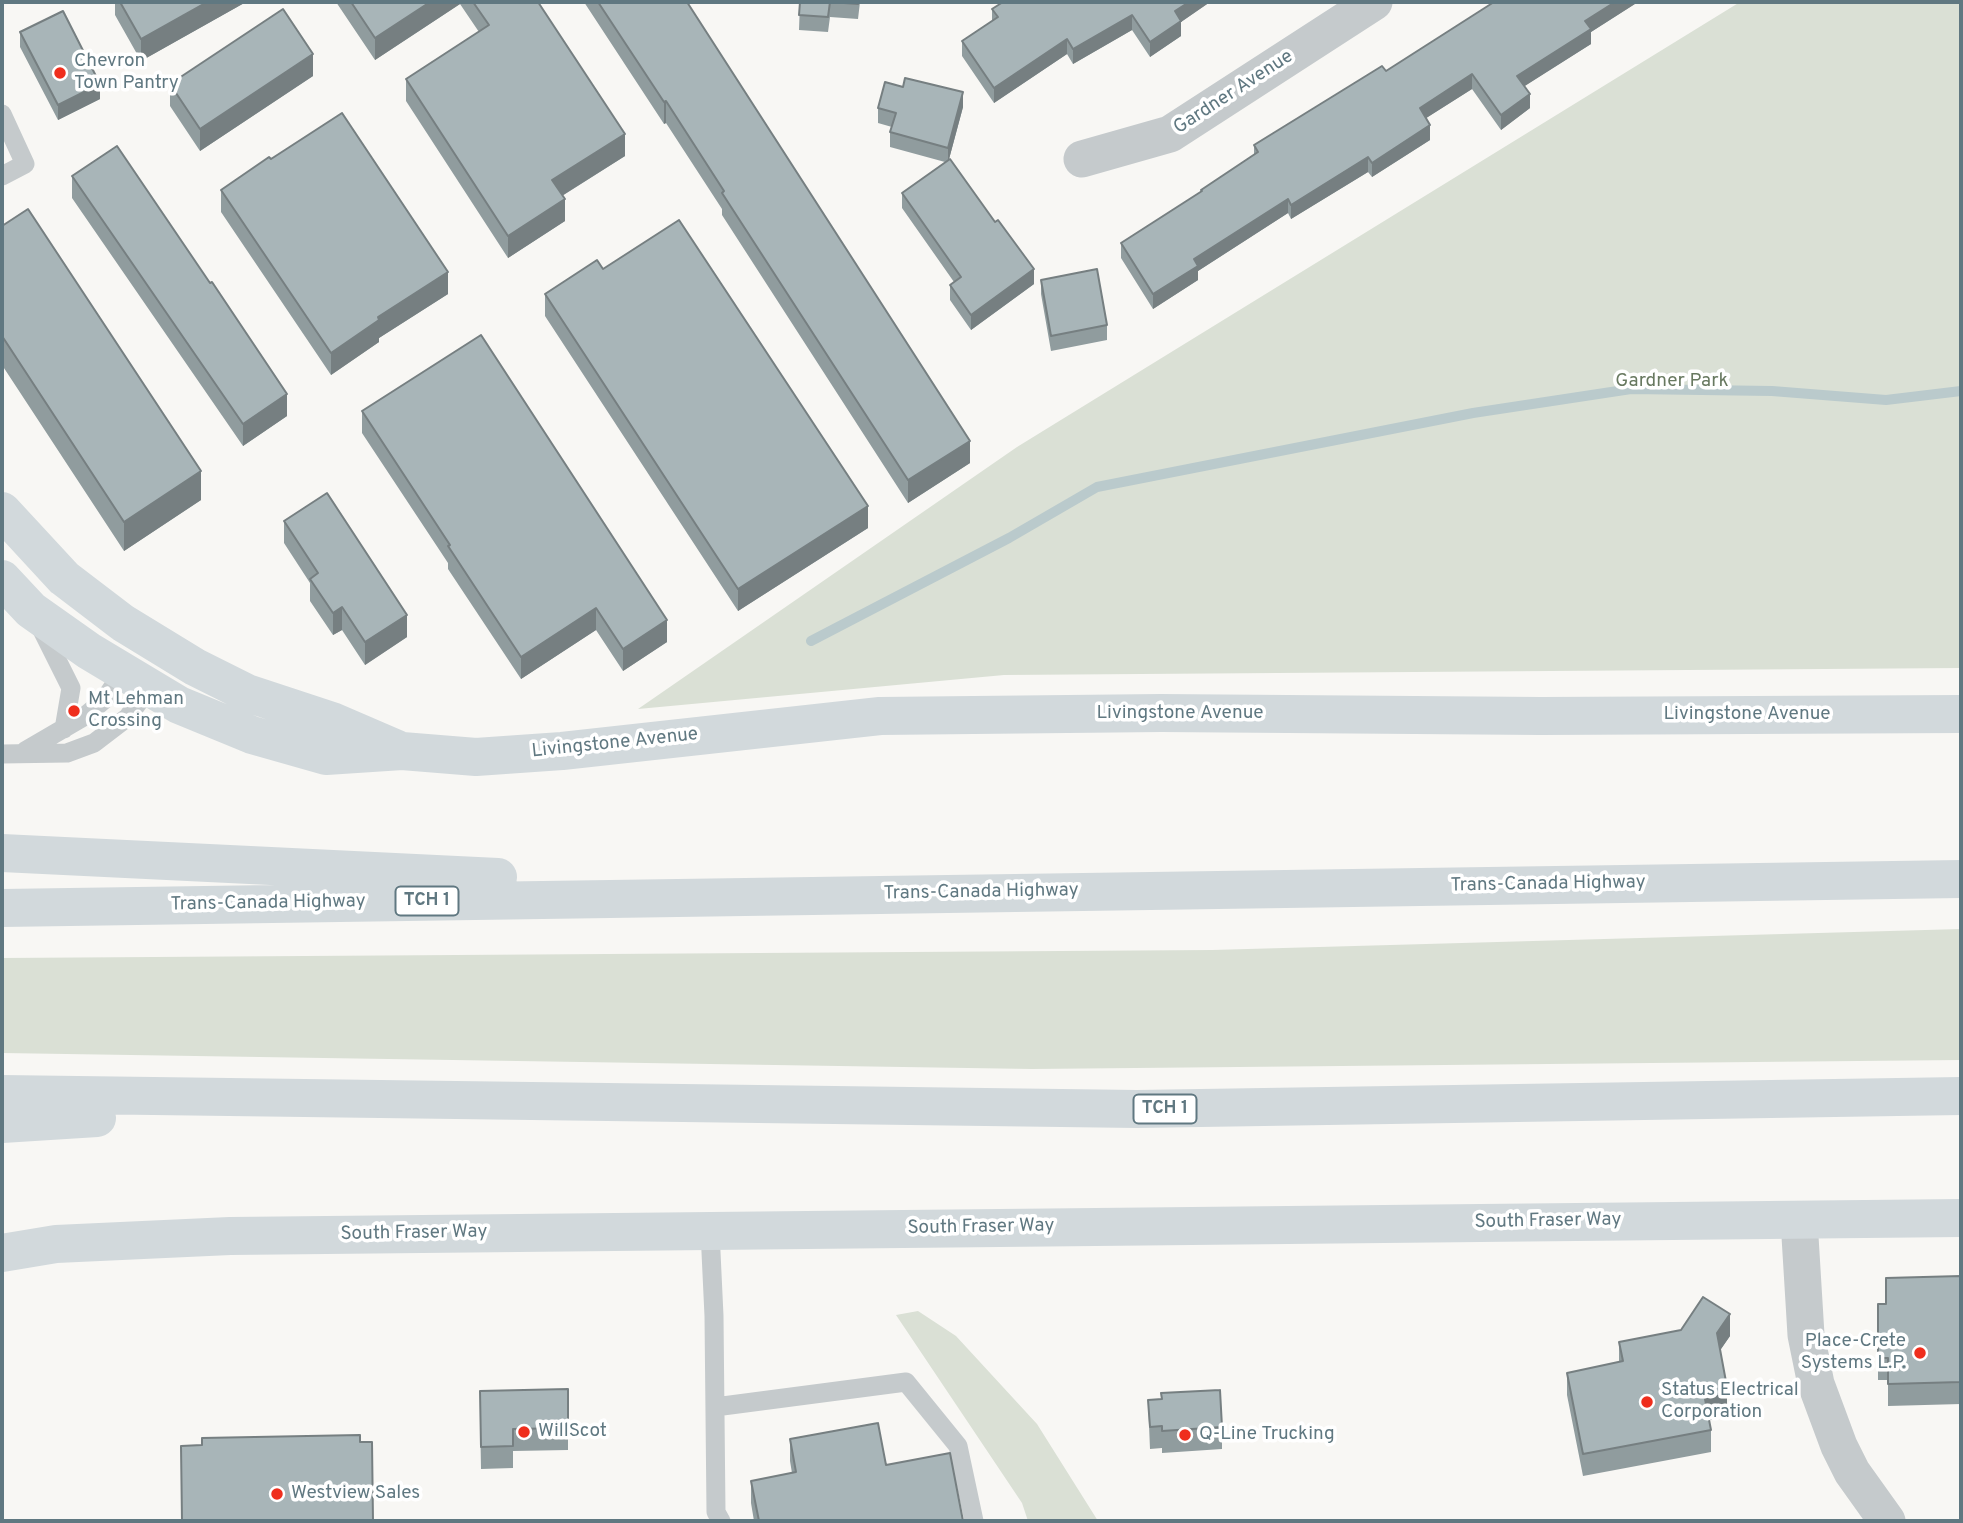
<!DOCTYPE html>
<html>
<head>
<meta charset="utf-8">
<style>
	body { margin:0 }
	#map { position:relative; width:1963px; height:1523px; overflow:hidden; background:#f8f7f4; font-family:Overpass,sans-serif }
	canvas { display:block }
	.frame { position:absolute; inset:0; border:4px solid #607881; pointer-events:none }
</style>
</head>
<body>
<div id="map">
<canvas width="1963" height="1523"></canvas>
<div class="frame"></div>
</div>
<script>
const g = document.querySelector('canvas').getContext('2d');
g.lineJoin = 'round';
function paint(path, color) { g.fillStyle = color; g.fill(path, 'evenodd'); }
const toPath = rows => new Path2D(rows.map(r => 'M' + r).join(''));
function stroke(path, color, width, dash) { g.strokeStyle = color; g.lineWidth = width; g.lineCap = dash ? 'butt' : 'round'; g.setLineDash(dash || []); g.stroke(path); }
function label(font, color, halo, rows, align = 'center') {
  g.font = font + ' Overpass,sans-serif'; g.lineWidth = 7; g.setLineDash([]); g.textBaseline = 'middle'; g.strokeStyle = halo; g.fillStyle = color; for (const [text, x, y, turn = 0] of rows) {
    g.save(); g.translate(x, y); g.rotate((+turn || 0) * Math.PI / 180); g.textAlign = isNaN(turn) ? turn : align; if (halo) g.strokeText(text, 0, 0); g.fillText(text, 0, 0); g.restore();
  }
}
paint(toPath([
	[1740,2,1961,2,1961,668,1004,675,638,709,1017,447],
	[1961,929,1961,1060,1032,1069,2,1053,2,958,1212,950],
	[918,1311,956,1336,1037,1424,1098,1521,1028,1521,1022,1503,896,1315]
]), '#dae0d5');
stroke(toPath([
	[811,641,1009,538,1097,487,1473,413,1631,389,1772,391,1886,400,1961,391]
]), '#bacacc', 10);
stroke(toPath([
	[2,114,25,164,2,176],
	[40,626,71,688,64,729],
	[25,751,85,716,104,700,123,672],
	[2,754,67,753,94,743,128,717,149,687],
	[710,1231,714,1316,716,1512,721,1521],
	[715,1407,906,1382,958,1446,974,1521]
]), '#c5cacc', 19);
stroke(toPath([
	[1082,159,1170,134,1374,2],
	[1799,1220,1806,1335,1816,1384,1839,1446,1852,1472,1887,1521]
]), '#c5cacc', 37);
stroke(toPath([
	[2,511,64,578,123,623,195,667,247,693,332,721,397,749],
	[2,579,31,610,89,651,179,705,252,735,326,756,402,751,476,757,562,751,880,716,1161,713,1541,716,1961,714],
	[2,1253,56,1244,230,1236,1961,1218]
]), '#d2d9dc', 38);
stroke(toPath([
	[2,853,498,877],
	[2,908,1961,879],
	[2,1094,1137,1109,1961,1096],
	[2,1124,97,1118]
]), '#d2d9dc', 38);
paint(toPath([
	[115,2,246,2,141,61,115,15],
	[336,2,538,2,625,156,562,196,565,221,508,258,406,101,406,79,479,32,460,4,375,60],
	[584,2,687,2,970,463,908,503,722,215,722,209,666,123,664,124],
	[800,2,860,2,858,19,830,17,828,32,799,30],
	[1003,2,1210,2,1181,22,1181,36,1150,57,1132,30,1073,64,1067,54,994,103,962,56,962,41,992,21,992,9],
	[1489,2,1638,2,1591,32,1591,44,1524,86,1530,108,1501,130,1472,89,1426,118,1430,140,1372,177,1368,172,1291,219,1288,213,1198,271,1198,280,1153,309,1121,258,1121,243,1201,192,1201,190,1254,155,1254,145,1386,71,1489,5],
	[20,32,100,99,58,120,20,47],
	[313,76,200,151,170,106,170,84],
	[903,87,963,107,949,159,1034,284,971,330,950,300,950,285,954,282,902,208,902,193,945,162,890,147,890,132,892,127,878,123,878,108],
	[271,159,448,294,379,338,379,342,331,375,221,212,221,190],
	[72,176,287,416,243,446,72,198],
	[2,226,201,500,124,551,2,365],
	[603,269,868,528,738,611,545,316,545,294],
	[1041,280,1107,325,1107,340,1051,351,1041,294],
	[362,411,667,642,623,671,596,630,521,679,448,569,448,563,362,433],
	[284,521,407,637,365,665,342,630,333,635,310,601,310,583,284,543],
	[1961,1276,1961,1404,1888,1406,1888,1380,1878,1380,1878,1304,1886,1304],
	[1730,1336,1720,1350,1727,1409,1722,1417,1709,1420,1711,1430,1711,1452,1583,1476,1567,1395,1567,1373,1619,1362,1619,1342],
	[1148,1400,1222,1427,1222,1449,1162,1453,1162,1448,1150,1449],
	[480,1413,568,1428,568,1450,513,1451,513,1468,481,1469],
	[790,1439,886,1465,963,1521,754,1521,751,1503,751,1481,792,1473,790,1461]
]), '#909c9e');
paint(toPath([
	[207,2,246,2,141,61,141,39],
	[430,2,460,2,460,4,375,60,375,38],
	[1189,2,1210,2,1181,22,1181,36,1150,57,1150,42,1175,11],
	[1615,2,1638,2,1591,32,1591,44,1517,91,1517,76,1585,21],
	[1132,15,1132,30,1073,64,1073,49],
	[1067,39,1067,54,994,103,994,88],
	[313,54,313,76,200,151,200,129],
	[1472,74,1472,89,1420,122,1420,108],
	[100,84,100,99,58,120,58,105],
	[963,92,963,107,948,163,948,148],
	[1530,94,1530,108,1501,130,1501,115],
	[666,101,666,123,664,124,664,102],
	[1430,125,1430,140,1372,177,1372,163],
	[625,134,625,156,552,202,552,180],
	[1368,157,1368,172,1291,219,1291,205],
	[565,199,565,221,508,258,508,236],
	[1288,199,1288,213,1198,271,1198,280,1153,309,1153,294,1194,259],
	[1034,269,1034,284,971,330,971,315],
	[448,272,448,294,379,338,379,342,331,375,331,353,378,317],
	[287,394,287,416,243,446,243,424],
	[970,441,970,463,908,503,908,480],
	[201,471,201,500,124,551,124,522],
	[868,506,868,528,738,611,738,589],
	[342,607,342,630,333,635,333,613],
	[596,608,596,630,521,679,521,657],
	[407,615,407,637,365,665,365,642],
	[667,620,667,642,623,671,623,649],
	[1730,1314,1730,1336,1717,1355,1717,1333],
	[1727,1387,1727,1409,1722,1417,1705,1421,1705,1399]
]), '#767f81');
const building = toPath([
	[120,2,207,2,141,39,120,2],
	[351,2,430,2,375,38,351,2],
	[473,2,538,2,625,134,552,180,565,199,508,236,406,79,489,25,473,2],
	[598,2,687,2,970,441,908,480,722,193,724,191,666,101,664,102,598,2],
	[800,2,830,2,828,17,799,15,800,2],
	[830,2,859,2,858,4,830,2],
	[1003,2,1189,2,1175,11,1181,21,1150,42,1132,15,1073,49,1067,39,994,88,962,41,998,17,992,9,1003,2],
	[1494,2,1615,2,1585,21,1591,29,1517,76,1530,94,1501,115,1472,74,1420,108,1430,125,1372,163,1368,157,1291,205,1288,199,1194,259,1198,266,1153,294,1121,243,1202,191,1201,190,1258,152,1254,145,1382,66,1386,71,1494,2],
	[283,9,313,54,200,129,170,84,283,9],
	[63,11,100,84,58,105,20,32,63,11],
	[905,78,963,92,948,148,890,132,896,113,878,108,885,82,903,87,905,78],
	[342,113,448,272,378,317,379,320,331,353,221,190,269,157,271,159,342,113],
	[117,146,210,283,212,282,287,394,243,424,72,176,117,146],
	[950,159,995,222,998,220,1034,269,971,315,950,285,961,277,902,193,950,159],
	[28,209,201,471,124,522,2,336,2,226,28,209],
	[679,220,868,506,738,589,545,294,597,260,603,269,679,220],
	[1097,269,1107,325,1051,336,1041,280,1097,269],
	[481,335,667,620,623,649,596,608,521,657,448,546,450,545,362,411,481,335],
	[327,493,407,615,365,642,342,607,333,613,310,579,318,573,284,521,327,493],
	[1961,1276,1961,1382,1888,1384,1888,1358,1878,1358,1878,1304,1886,1304,1886,1278,1961,1276],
	[1703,1297,1730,1314,1717,1333,1727,1387,1722,1395,1705,1399,1711,1430,1583,1454,1567,1373,1623,1361,1619,1342,1681,1330,1703,1297],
	[568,1389,568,1428,513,1429,513,1446,481,1447,480,1391,568,1389],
	[1220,1390,1222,1427,1162,1431,1162,1426,1150,1427,1148,1400,1162,1399,1161,1393,1220,1390],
	[878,1423,886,1465,950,1453,963,1521,759,1521,751,1481,796,1472,790,1439,878,1423],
	[360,1435,360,1442,372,1442,373,1521,182,1521,181,1446,202,1445,202,1438,360,1435]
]);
paint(building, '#a8b5b8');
stroke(building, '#767f81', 2);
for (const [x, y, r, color] of [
	[60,73,7,"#ef2e1d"],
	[74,711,7,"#ef2e1d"],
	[1920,1353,7,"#ef2e1d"],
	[1647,1402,7,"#ef2e1d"],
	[524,1432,7,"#ef2e1d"],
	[1185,1435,7,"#ef2e1d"],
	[277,1494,7,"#ef2e1d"]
]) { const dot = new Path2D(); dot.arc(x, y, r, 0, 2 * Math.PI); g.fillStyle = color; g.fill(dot); stroke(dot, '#fff', 2.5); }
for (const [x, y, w] of [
	[427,901,63],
	[1165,1109,63]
]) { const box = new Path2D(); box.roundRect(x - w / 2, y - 14.5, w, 29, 5); g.fillStyle = '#fff'; g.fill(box); stroke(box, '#607881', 2); }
label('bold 18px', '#607881', null, [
	["TCH 1",427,901],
	["TCH 1",1165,1109]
]);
label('19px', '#607881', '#fff', [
	["Chevron",74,62],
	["Town Pantry",74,84],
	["Mt Lehman",88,700],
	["Crossing",88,722],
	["Place-Crete",1906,1342,"right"],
	["Systems L.P.",1906,1364,"right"],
	["Status Electrical",1661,1391],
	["Corporation",1661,1413],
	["WillScot",538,1432],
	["Q-Line Trucking",1199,1435],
	["Westview Sales",291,1494]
], 'left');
label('19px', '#607881', '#fff', [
	["Gardner Avenue",1234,93,-33],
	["Livingstone Avenue",1180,714],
	["Livingstone Avenue",1747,715],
	["Livingstone Avenue",615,744,-6],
	["Trans-Canada Highway",1548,885,-1],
	["Trans-Canada Highway",981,893,-1],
	["Trans-Canada Highway",268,904,-1],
	["South Fraser Way",1548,1222,-1],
	["South Fraser Way",981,1228,-1],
	["South Fraser Way",414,1234,-1]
]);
label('19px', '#687960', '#fff', [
	["Gardner Park",1672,382]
]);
</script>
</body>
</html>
